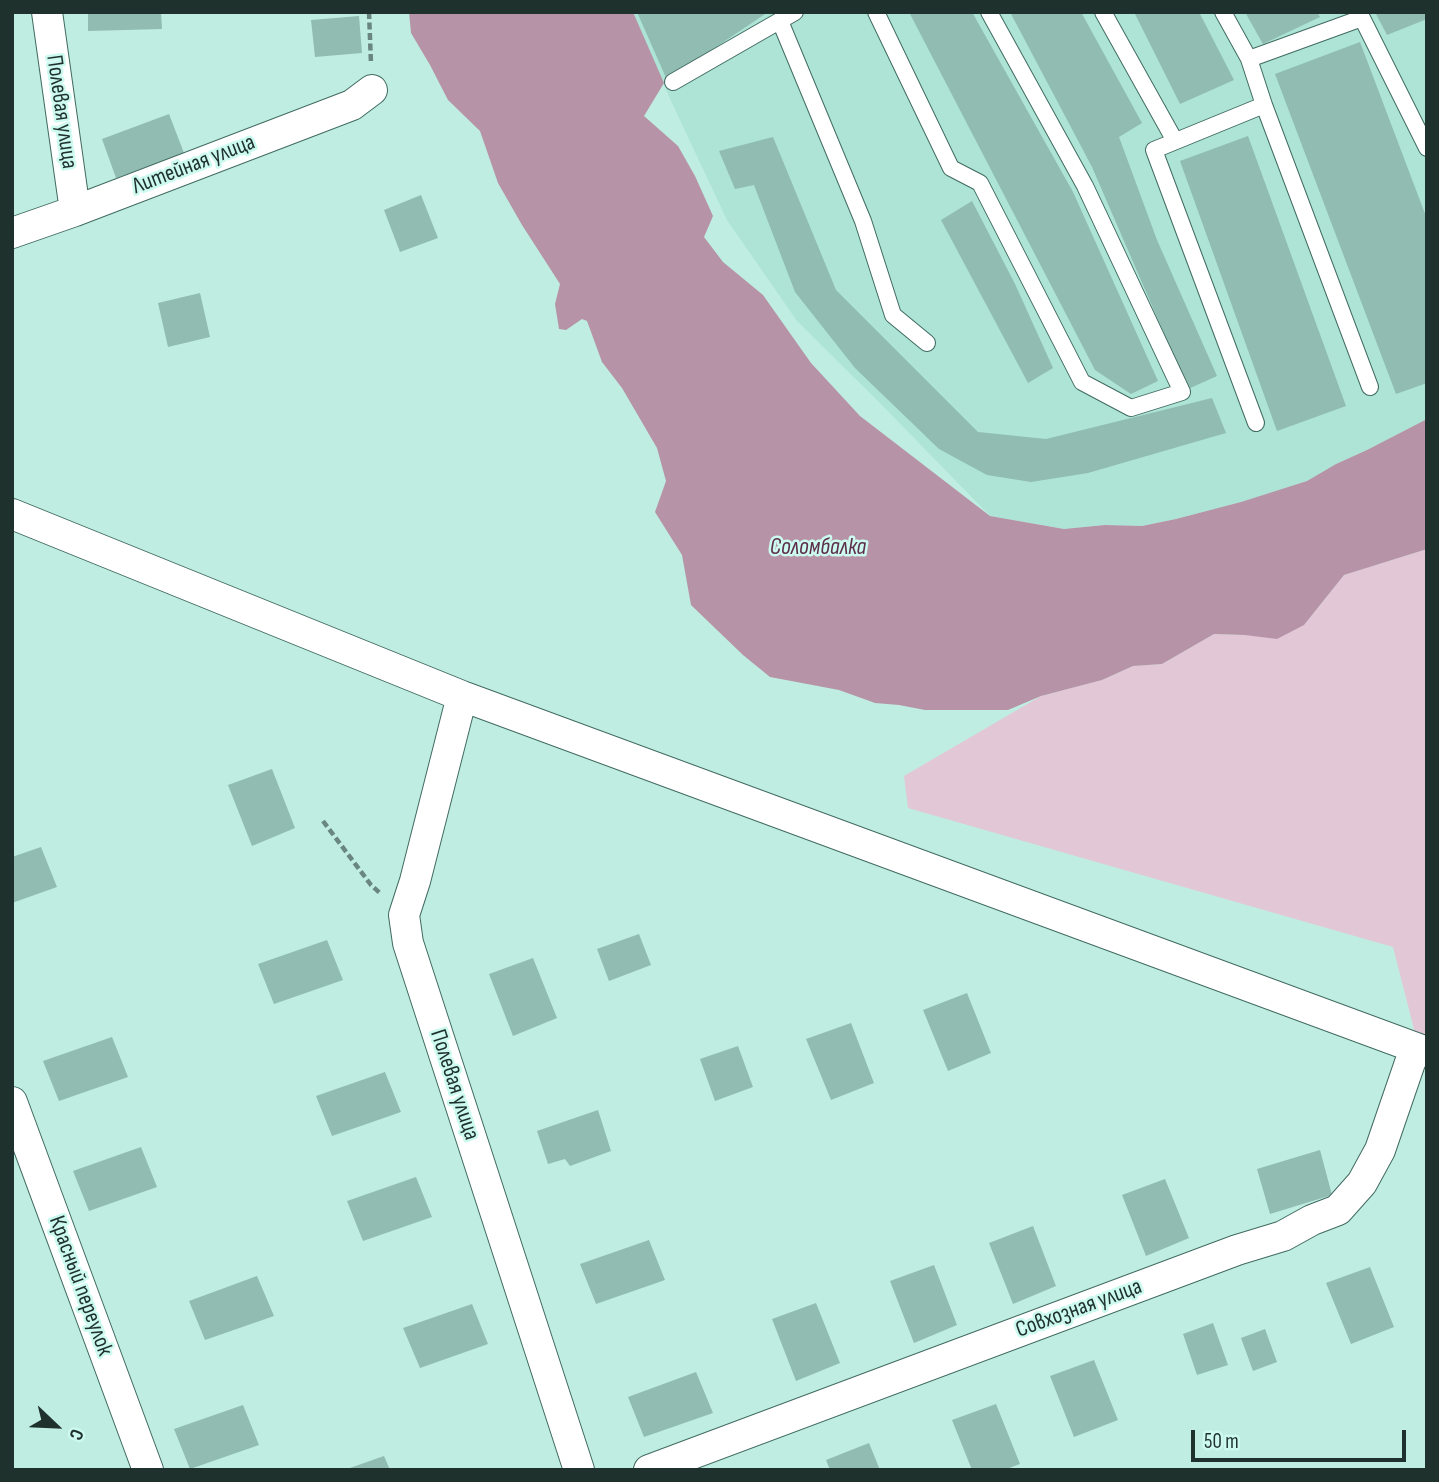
<!DOCTYPE html>
<html>
<head>
<meta charset="utf-8">
<style>
	body { margin:0 }
	#map { position:relative; width:1439px; height:1482px; overflow:hidden; background:#c0ede1; font-family:"Sofia Sans Condensed",sans-serif }
	canvas { display:block }
	.frame { position:absolute; inset:0; border:14px solid #1f312c; pointer-events:none }
	.north { position:absolute; left:21px; top:1391px; width:70px; height:70px; -webkit-text-stroke:5px #cdfaef; paint-order:stroke; rotate:113deg; font-size:19px; font-weight:700; line-height:28px; text-align:center; color:#1f312c }
	.north::after { content:''; display:block; margin:auto; width:24px; height:32px; background:#1f312c; clip-path:polygon(50% 0,100% 100%,50% 72%,0 100%) }
	.scale { position:absolute; left:1191px; top:1430px; width:215px; height:32px; box-sizing:border-box; border:4px solid #1f312c; border-top:0; padding-left:9px; font-size:21px; line-height:24px; white-space:nowrap; color:#1f312c; -webkit-text-stroke:5px #cdfaef; paint-order:stroke }
</style>
</head>
<body>
<div id="map">
<canvas width="1439" height="1482"></canvas>
<div class="frame"></div>
<div class="north">С</div>
<div class="scale">50 m</div>
</div>
<script>
const g = document.querySelector('canvas').getContext('2d');
g.lineJoin = 'round';
function paint(path, color) { g.fillStyle = color; g.fill(path, 'evenodd'); }
const toPath = rows => new Path2D(rows.map(r => 'M' + r).join(''));
function stroke(path, color, width, dash) { g.strokeStyle = color; g.lineWidth = width; g.lineCap = dash ? 'butt' : 'round'; g.setLineDash(dash || []); g.stroke(path); }
function label(font, color, halo, rows, align = 'center') {
  g.font = font + ' "Sofia Sans Condensed",sans-serif'; g.lineWidth = 5; g.setLineDash([]); g.textBaseline = 'middle'; g.strokeStyle = halo; g.fillStyle = color; for (const [text, x, y, turn = 0] of rows) {
    g.save(); g.translate(x, y); g.rotate((+turn || 0) * Math.PI / 180); g.textAlign = isNaN(turn) ? turn : align; if (halo) g.strokeText(text, 0, 0); g.fillText(text, 0, 0); g.restore();
  }
}
paint(toPath([
	[633,12,1427,12,1427,419,1367,450,1336,464,1307,481,1241,502,1176,519,1142,526,1105,525,1064,529,990,516,882,405,797,321,727,220,671,101]
]), '#ade4d6');
paint(toPath([
	[1427,549,1427,1039,1416,1037,1393,947,908,808,904,776,1041,696,1102,680,1133,666,1162,664,1214,634,1245,635,1304,625,1344,575]
]), '#e2c7d6');
paint(toPath([
	[409,12,633,12,664,83,644,116,678,146,695,176,713,216,704,237,723,262,763,295,811,363,860,416,990,516,1064,529,1105,525,1142,526,1176,519,1241,502,1307,481,1336,464,1367,450,1427,419,1427,549,1344,575,1304,625,1277,639,1245,635,1214,634,1162,664,1133,666,1102,680,1041,696,1008,710,925,710,899,705,875,703,839,690,770,677,743,655,691,605,682,555,655,512,666,481,657,448,622,388,602,362,587,321,582,319,566,330,559,329,555,304,560,284,522,225,498,183,480,131,448,100,430,65,411,33]
]), '#b693a7');
paint(toPath([
	[88,12,161,12,162,29,88,31],
	[637,12,768,12,667,80],
	[909,12,972,12,1073,192,1158,381,1131,394,1095,370],
	[1010,12,1081,12,1142,123,1119,137,1157,240,1217,376,1188,389,1092,167],
	[1134,12,1199,12,1234,80,1180,104],
	[1245,12,1317,12,1320,17,1263,44],
	[1375,12,1427,12,1427,19,1387,35],
	[359,16,362,53,315,57,311,20],
	[1360,42,1427,219,1427,383,1396,394,1275,74],
	[169,114,184,153,116,178,102,139],
	[1248,136,1346,406,1277,431,1180,161],
	[773,137,836,290,978,432,1046,439,1212,398,1226,433,1088,473,1031,482,987,475,939,449,855,368,795,292,754,185,735,189,719,151],
	[421,195,438,238,400,252,384,210],
	[972,201,1015,284,1053,368,1028,383,941,220],
	[200,293,210,337,168,347,158,303],
	[272,769,295,828,252,846,228,785],
	[41,847,57,887,12,903,12,857],
	[639,934,651,965,609,981,597,949],
	[327,940,343,980,274,1004,258,964],
	[533,958,557,1018,513,1036,489,974],
	[967,993,991,1053,948,1071,923,1010],
	[851,1023,874,1083,831,1100,806,1039],
	[112,1037,128,1077,59,1101,43,1061],
	[738,1046,753,1087,715,1101,700,1059],
	[385,1072,401,1112,332,1136,316,1096],
	[598,1110,611,1151,570,1166,565,1159,548,1164,537,1131],
	[141,1147,157,1187,89,1211,73,1171],
	[1320,1150,1332,1195,1270,1214,1257,1169],
	[416,1177,432,1217,363,1241,347,1201],
	[1165,1179,1189,1238,1146,1256,1122,1195],
	[1033,1226,1056,1286,1013,1304,989,1243],
	[649,1240,665,1280,596,1304,580,1264],
	[934,1265,957,1325,914,1343,890,1281],
	[1370,1267,1394,1327,1351,1344,1326,1283],
	[257,1276,274,1316,205,1340,189,1301],
	[816,1303,840,1363,796,1381,772,1319],
	[472,1304,488,1344,420,1368,403,1328],
	[1213,1323,1228,1365,1197,1375,1183,1334],
	[1265,1329,1277,1362,1253,1371,1241,1338],
	[1094,1360,1118,1420,1074,1437,1050,1376],
	[696,1372,713,1413,644,1437,628,1397],
	[996,1404,1020,1464,1004,1470,972,1470,952,1420],
	[243,1405,259,1445,190,1469,174,1429],
	[869,1443,880,1470,830,1470,826,1460],
	[384,1456,390,1470,347,1470,347,1469]
]), '#90bcb1');
const lane = toPath([
	[876,12,951,168,980,183,1082,382,1131,408,1182,392,1085,186,989,12],
	[1103,12,1175,141],
	[1223,12,1249,59],
	[780,21,863,221,893,315,927,343],
	[673,82,795,12],
	[1264,105,1370,387],
	[1256,423,1154,150,1264,105,1249,59,1362,18,1427,148]
]);
const street = toPath([
	[47,12,75,211],
	[12,233,75,211,352,105,372,90],
	[12,514,462,696,1427,1052],
	[462,696,415,881,404,915,408,943,579,1470],
	[12,1102,148,1470],
	[649,1470,1237,1250,1283,1236,1312,1220,1338,1210,1362,1183,1380,1150,1415,1048]
]);
stroke(lane, '#416b61', 18);
stroke(street, '#416b61', 32);
stroke(toPath([
	[369,12,371,64],
	[323,821,371,885,381,894]
]), '#69877f', 4.5, [7, 3.5]);
stroke(lane, '#fff', 16);
stroke(street, '#fff', 30);
label('23px', '#1f312c', '#cdfaef', [
	["Полевая улица",61,112,82],
	["Литейная улица",194,165,-21],
	["Полевая улица",454,1085,72],
	["Красный переулок",80,1286,70],
	["Совхозная улица",1079,1309,-20]
]);
label('italic 24px', '#5e2f4c', '#cdfaef', [
	["Соломбалка",818,548]
]);
</script>
</body>
</html>
